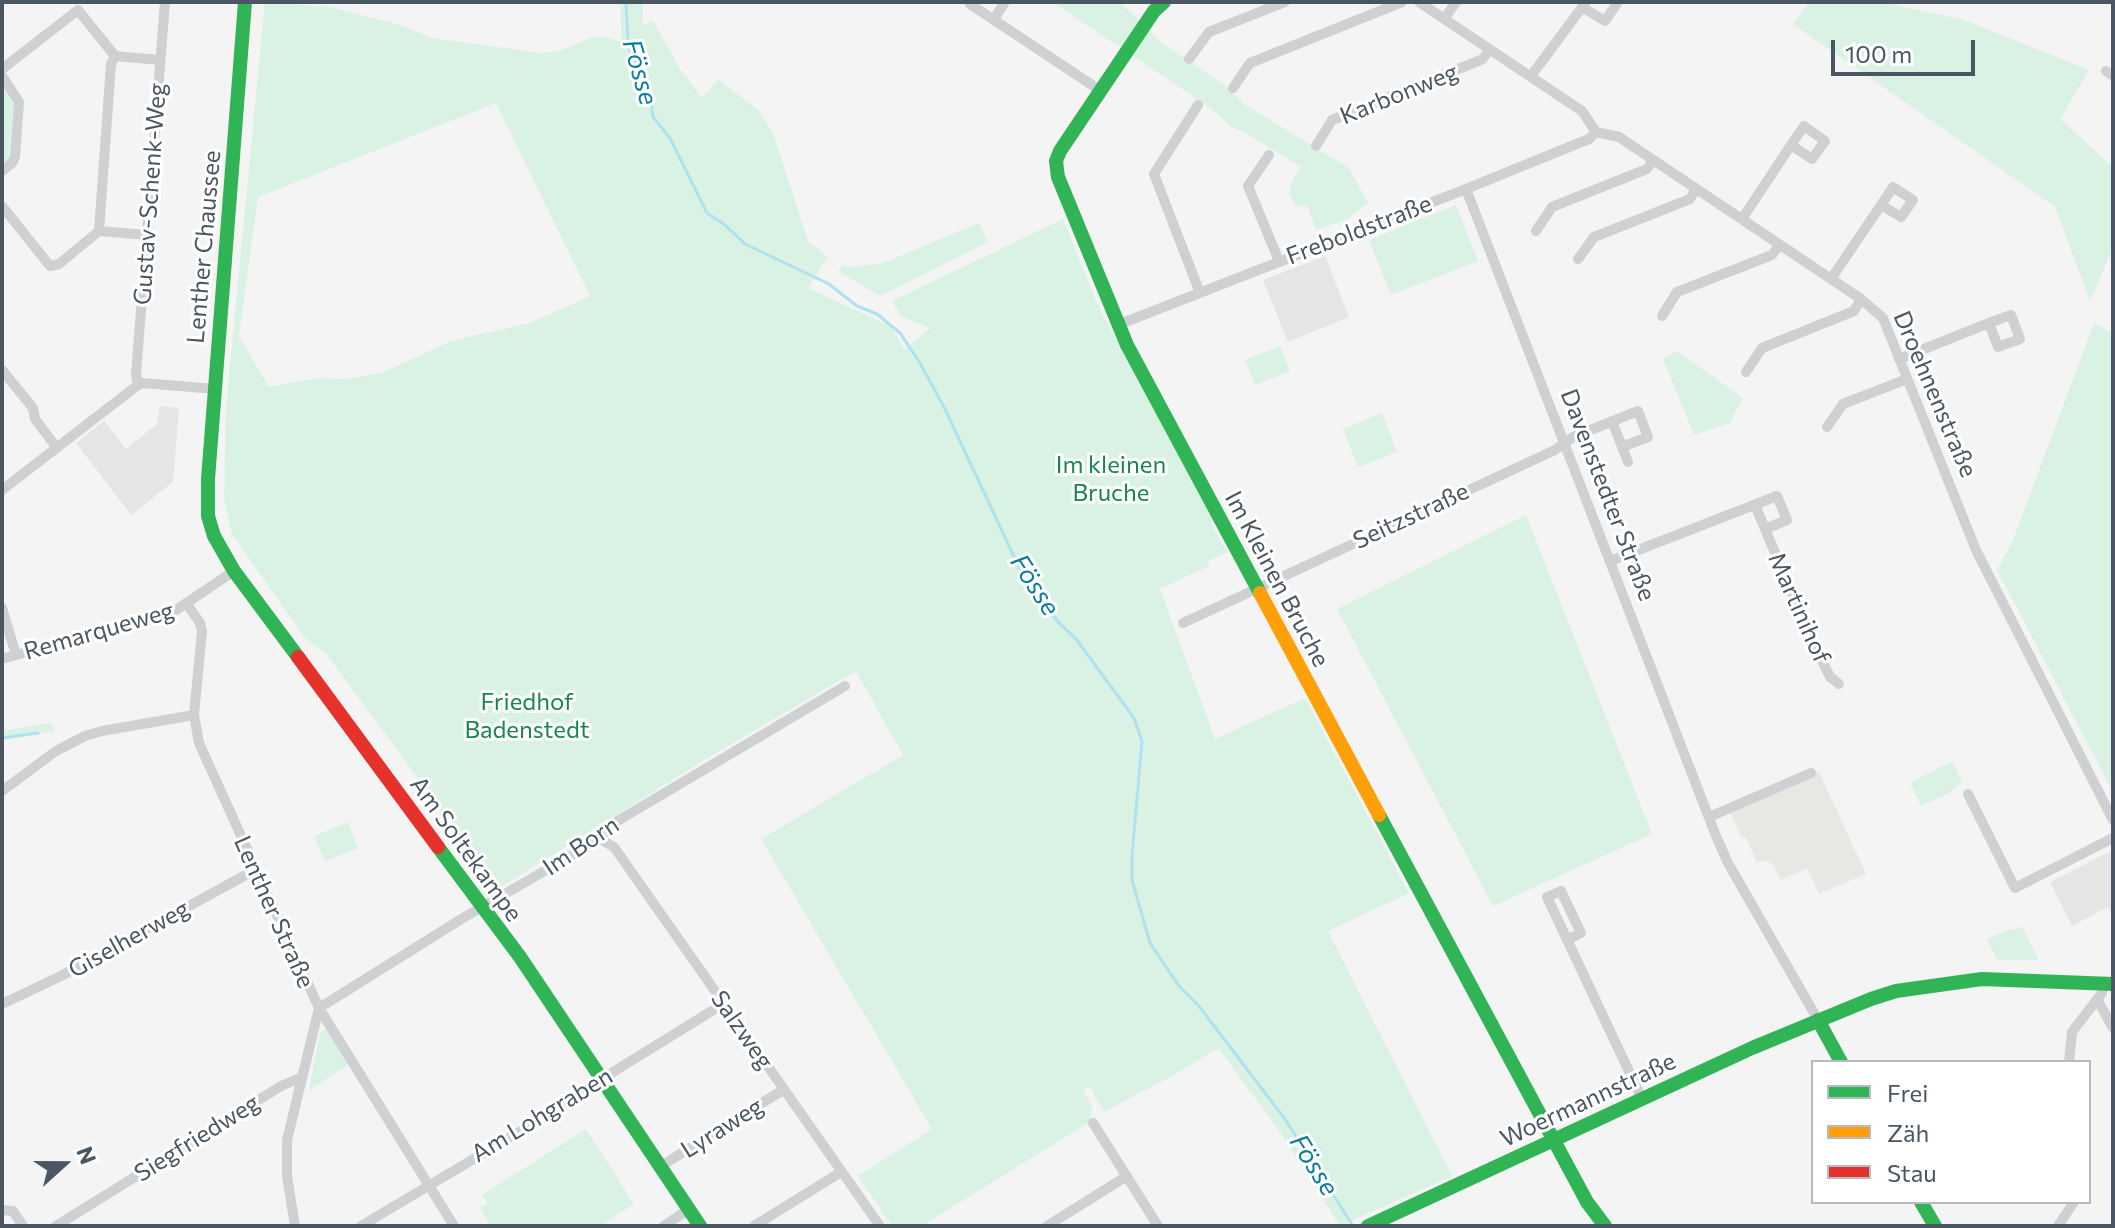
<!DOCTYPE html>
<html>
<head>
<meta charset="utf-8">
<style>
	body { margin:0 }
	#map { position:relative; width:2115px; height:1228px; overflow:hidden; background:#f4f4f4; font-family:Commissioner,sans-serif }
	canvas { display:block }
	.frame { position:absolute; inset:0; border:4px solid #4a5661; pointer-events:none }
	.legend { position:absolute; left:1811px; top:1060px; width:280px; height:144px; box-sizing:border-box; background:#fff; border:2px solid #b7bbc0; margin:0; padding:10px 14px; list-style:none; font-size:24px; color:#4a5661 }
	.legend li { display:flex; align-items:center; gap:16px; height:40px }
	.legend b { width:40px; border:2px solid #b7bbc0 }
	.north { position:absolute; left:24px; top:1124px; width:80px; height:80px; -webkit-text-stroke:6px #fff; paint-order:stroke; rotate:69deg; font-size:22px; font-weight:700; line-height:32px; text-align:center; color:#4a5661 }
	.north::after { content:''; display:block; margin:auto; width:28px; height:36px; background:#4a5661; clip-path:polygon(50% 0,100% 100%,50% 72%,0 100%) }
	.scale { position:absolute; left:1831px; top:40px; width:144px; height:36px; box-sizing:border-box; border:4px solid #4a5661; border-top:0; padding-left:10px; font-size:24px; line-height:28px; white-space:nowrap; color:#4a5661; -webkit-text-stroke:6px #fff; paint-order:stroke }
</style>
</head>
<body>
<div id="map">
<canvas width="2115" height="1228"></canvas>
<div class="frame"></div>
<ul class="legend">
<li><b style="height:10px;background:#30b455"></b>Frei</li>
<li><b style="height:10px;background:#ff9f0a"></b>Zäh</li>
<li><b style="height:10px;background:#e5322d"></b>Stau</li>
</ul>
<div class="north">N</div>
<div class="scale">100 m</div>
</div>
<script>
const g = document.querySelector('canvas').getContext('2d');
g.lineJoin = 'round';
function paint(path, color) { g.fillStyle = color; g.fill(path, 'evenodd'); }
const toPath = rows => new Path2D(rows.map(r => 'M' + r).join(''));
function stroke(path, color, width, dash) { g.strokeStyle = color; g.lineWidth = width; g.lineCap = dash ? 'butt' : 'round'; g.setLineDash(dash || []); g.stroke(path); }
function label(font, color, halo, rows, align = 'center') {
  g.font = font + ' Commissioner,sans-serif'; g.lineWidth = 6; g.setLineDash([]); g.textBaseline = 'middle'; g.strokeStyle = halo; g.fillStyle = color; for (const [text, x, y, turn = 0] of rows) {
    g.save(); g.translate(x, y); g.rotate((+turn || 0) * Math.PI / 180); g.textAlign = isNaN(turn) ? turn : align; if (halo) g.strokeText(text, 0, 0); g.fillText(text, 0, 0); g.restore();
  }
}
paint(toPath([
	[1819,772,1866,874,1819,894,1807,868,1781,880,1773,864,1763,860,1757,863,1746,837,1742,838,1730,813]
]), '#e8e7e3');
paint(toPath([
	[1325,256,1349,317,1288,342,1263,280],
	[160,406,179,408,173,482,131,515,76,443,104,421,126,449,157,424],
	[2113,850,2113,915,2108,907,2072,926,2050,882]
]), '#e6e5e6');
paint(toPath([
	[265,2,331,7,400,25,432,38,541,53,558,51,594,37,605,37,622,42,620,5,598,2,643,2,643,24,653,21,680,69,702,98,718,79,758,110,773,133,808,241,828,257,808,288,892,327,904,350,930,328,901,316,892,301,1063,219,1099,308,1213,520,1210,522,1227,552,1208,561,1209,566,1160,589,1215,739,1305,698,1409,893,1328,931,1452,1176,1340,1226,1278,1129,1218,1048,1172,1076,1104,1112,1090,1087,1083,1090,1092,1107,1091,1121,922,1226,892,1226,858,1176,932,1129,761,839,903,755,856,671,709,757,493,892,417,777,327,655,305,638,232,534,224,498,226,407],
	[496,103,590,296,530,323,451,341,382,373,347,379,317,378,269,387,239,336,258,197],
	[1052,2,1120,2,1163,44,1226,86,1244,104,1349,168,1368,203,1348,219,1316,230,1307,205,1296,206,1289,194,1291,183,1301,167,1249,135,1231,127,1212,109],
	[1809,2,1881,2,1964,20,2089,70,2060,119,2113,167,2113,247,2090,301,2055,207,1793,24],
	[2,87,14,103,9,160,2,165],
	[1456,205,1478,261,1391,295,1369,240],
	[979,223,988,242,880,296,838,271,843,265,852,267,883,263],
	[2094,323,2113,333,2113,792,1997,570,2013,540],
	[1280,346,1290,371,1255,385,1245,360],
	[1677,351,1743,398,1730,423,1694,435,1663,359],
	[1382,413,1397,452,1358,467,1343,429],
	[1526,515,1652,834,1493,906,1337,609],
	[51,723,54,731,2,740,2,731],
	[1952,761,1962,782,1949,793,1921,806,1910,783],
	[348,822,358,848,325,861,314,836],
	[2022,927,2039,960,1997,960,1987,940,2004,931],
	[323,1030,327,1030,348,1065,309,1090,320,1032],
	[586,1129,634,1204,600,1226,491,1226,480,1208,487,1203,482,1195]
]), '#d9f2e3');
stroke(toPath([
	[626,2,628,45,651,101,653,117,670,138,707,213,725,225,745,244,829,284,857,306,877,314,900,333,920,363,944,407,1025,580,1059,623,1076,639,1134,718,1142,741,1132,856,1132,880,1150,943,1179,986,1198,1005,1285,1119,1353,1226],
	[2,738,38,733]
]), '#aee2f0', 3);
stroke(toPath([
	[972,2,970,4,1101,91],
	[1419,2,1582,111,1596,132],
	[1582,7,1605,21,1618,2],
	[994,19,1005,2],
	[1444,19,1456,2],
	[1189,59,1209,32,1285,2],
	[2,69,78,10,115,56,160,60],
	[2106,71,2113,76],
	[2,76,19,102,15,157,12,163,2,171],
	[1531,76,1586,2],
	[1233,88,1250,63,1402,2],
	[1198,105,1154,174,1200,293],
	[1596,132,1619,137,1861,299,1883,318,1976,550,2113,820],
	[1316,146,1332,120,1483,59,1489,49],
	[1269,155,1248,186,1279,261],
	[1466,189,1716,836,1728,863,1818,1020],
	[2,206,50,266,59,264,99,231,147,235],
	[1742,219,1791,145,1812,159,1825,141,1804,126,1791,145],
	[99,231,111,64,115,56],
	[1536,231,1552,207,1647,169,1653,160],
	[1578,259,1594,237,1690,199,1696,189],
	[1831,279,1881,205,1901,217,1913,200,1893,187,1881,205],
	[1662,316,1677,292,1772,255,1779,245],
	[1120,324,1466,189,1589,139,1596,132],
	[1899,359,1989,323,1998,347,2020,339,2011,315,1989,323],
	[2,370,33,408,35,419,57,448],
	[1746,372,1762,348,1854,311,1861,299],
	[138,385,136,374,165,2],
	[1612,421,1628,462],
	[1827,427,1843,404,1907,379],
	[2,490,138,385,143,383,215,389],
	[1755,505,1807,629,1830,677,1839,684],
	[1610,561,1777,496,1787,520,1765,529],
	[187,604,200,623,202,631,194,715,199,743,319,1008,287,1140,287,1176,295,1226],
	[2,608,16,655],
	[1183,623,1555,450,1573,437,1638,411,1648,437,1622,447],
	[2,659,176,610,234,571],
	[2,791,56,751,85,736,102,731,194,715],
	[1968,794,2015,888,2113,838],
	[1709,817,1811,773],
	[600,839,614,847,880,1226],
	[1567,940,1581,933,1561,891,1547,897,1571,948,1642,1099],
	[2097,999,2113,1028],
	[2,1004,61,976,255,870],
	[2069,1062,2072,1032,2102,993,2103,983],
	[1093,1123,1158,1226],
	[661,1166,783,1090],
	[2,1210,13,1211,23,1226],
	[56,1226,281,1086,300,1078],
	[361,1226,603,1082,613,1072,723,1004],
	[454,1226,319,1008,463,918,600,839,609,826,845,686],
	[664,1226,689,1209],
	[754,1226,841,1172],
	[1047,1226,1127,1176],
	[2058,1226,2074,1202]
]), '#ced0d2', 10);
stroke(toPath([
	[245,2,208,479,208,516,214,536,234,571,298,657],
	[1164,2,1154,11,1060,151,1056,161,1058,177,1127,345,1260,593],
	[1379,815,1587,1202,1605,1226],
	[438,847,520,957,700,1226],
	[1818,1020,1841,1062],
	[1921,1202,1935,1226],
	[1368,1226,1752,1048,1871,999,1896,991,1982,979,2113,984]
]), '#30b455', 14);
stroke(toPath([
	[1260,593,1379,815]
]), '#ff9f0a', 14);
stroke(toPath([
	[298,657,438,847]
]), '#e5322d', 14);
label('24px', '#4a5661', '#fff', [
	["Karbonweg",1399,94,-22],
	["Gustav-Schenk-Weg",150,194,-86],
	["Freboldstraße",1359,230,-21],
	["Lenther Chaussee",204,247,-85],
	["Droehnenstraße",1935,394,67],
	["Davenstedter Straße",1608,495,69],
	["Seitzstraße",1411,516,-25],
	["Im Kleinen Bruche",1277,579,62],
	["Martinihof",1799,608,66],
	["Remarqueweg",99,631,-16],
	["Im Born",581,846,-34],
	["Am Soltekampe",466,849,54],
	["Lenther Straße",274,912,66],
	["Giselherweg",129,939,-29],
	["Salzweg",742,1030,55],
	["Woermannstraße",1588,1100,-25],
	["Am Lohgraben",542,1115,-31],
	["Lyraweg",722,1128,-32],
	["Siegfriedweg",197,1138,-32]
]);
label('24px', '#17864f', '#fff', [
	["Im kleinen",1111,465],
	["Bruche",1111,493],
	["Friedhof",527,702],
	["Badenstedt",527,730]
]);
label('italic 26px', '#0c7c9b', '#fff', [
	["Fösse",640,72,74],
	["Fösse",1035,585,57],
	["Fösse",1314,1165,58]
]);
</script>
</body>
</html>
